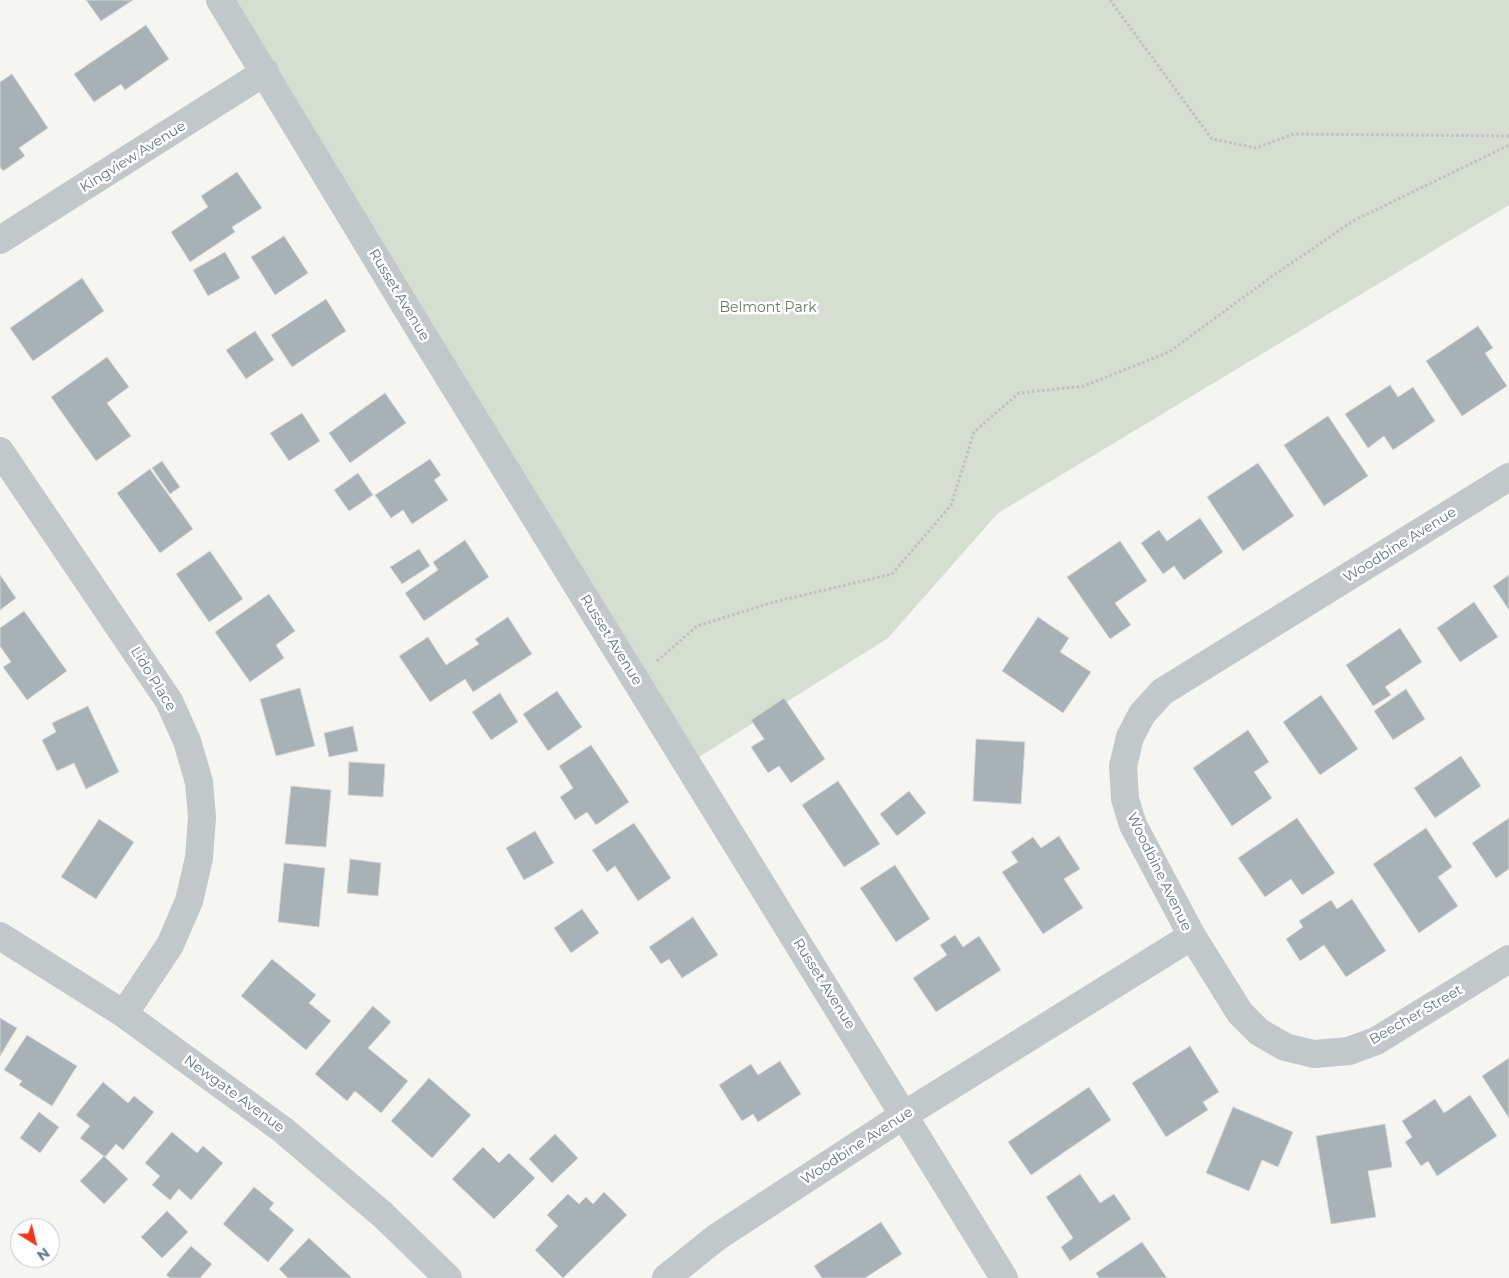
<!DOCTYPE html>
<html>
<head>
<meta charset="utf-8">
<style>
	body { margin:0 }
	#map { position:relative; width:1509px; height:1278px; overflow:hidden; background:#f5f5f1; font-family:Montserrat,sans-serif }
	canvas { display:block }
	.north { position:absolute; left:10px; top:1218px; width:50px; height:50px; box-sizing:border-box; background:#fff; border:1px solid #c0c9ce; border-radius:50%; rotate:144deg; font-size:14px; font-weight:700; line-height:20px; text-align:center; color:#627784 }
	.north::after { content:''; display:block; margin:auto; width:18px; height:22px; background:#ef3817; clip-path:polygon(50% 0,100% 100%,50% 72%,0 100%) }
</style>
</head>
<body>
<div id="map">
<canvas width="1509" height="1278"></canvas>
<div class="north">N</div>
</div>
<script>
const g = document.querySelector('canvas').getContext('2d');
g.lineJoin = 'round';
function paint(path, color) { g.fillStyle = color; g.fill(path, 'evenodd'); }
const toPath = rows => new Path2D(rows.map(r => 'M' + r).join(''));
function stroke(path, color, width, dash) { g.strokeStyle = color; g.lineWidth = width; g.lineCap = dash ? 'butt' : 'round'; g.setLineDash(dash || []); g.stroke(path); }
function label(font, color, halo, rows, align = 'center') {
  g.font = font + ' Montserrat,sans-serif'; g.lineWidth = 5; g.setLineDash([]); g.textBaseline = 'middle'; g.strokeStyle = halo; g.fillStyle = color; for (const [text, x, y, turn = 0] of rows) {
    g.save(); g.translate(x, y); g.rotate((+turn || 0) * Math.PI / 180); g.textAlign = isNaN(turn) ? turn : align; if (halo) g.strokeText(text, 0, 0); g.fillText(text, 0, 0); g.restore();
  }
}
paint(toPath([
	[220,0,1509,0,1509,205,998,513,888,638,688,764]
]), '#d6ddd1');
const building = toPath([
	[86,0,133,0,101,21,86,0],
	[146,25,169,59,125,90,121,84,94,102,74,74,146,25],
	[12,74,48,128,19,148,25,156,3,171,0,167,0,82,12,74],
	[237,172,262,208,232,227,235,232,190,262,171,232,208,207,201,196,237,172],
	[284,236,308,273,275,295,251,257,284,236],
	[225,252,240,278,208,296,193,270,225,252],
	[82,278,104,311,33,361,10,328,82,278],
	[326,299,346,331,292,367,271,335,326,299],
	[1478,326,1493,348,1485,353,1507,386,1462,416,1426,361,1478,326],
	[255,331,274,360,246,379,226,350,255,331],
	[107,357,129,387,107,403,131,436,96,461,51,397,107,357],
	[1390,385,1398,397,1413,387,1435,421,1393,450,1384,436,1368,448,1345,414,1390,385],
	[385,393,406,423,350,463,329,433,385,393],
	[302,413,320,441,289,461,270,433,302,413],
	[1328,416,1368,476,1324,506,1284,445,1328,416],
	[430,459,441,475,434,480,448,500,412,524,403,510,391,518,375,495,430,459],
	[162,461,180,487,170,494,152,468,162,461],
	[1258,463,1294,516,1243,551,1207,497,1258,463],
	[150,469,193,529,160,553,117,493,150,469],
	[358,473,373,495,349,511,334,490,358,473],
	[1200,518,1223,552,1184,580,1174,566,1163,574,1141,543,1159,530,1167,541,1200,518],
	[465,540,489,577,424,621,405,593,438,570,433,562,465,540],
	[1120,541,1147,581,1115,603,1131,625,1110,639,1067,577,1120,541],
	[419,549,430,566,402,584,390,567,419,549],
	[210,551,243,599,209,622,176,574,210,551],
	[0,575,16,598,0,610,0,575],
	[1509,575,1509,610,1493,586,1509,575],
	[269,594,295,631,276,645,284,658,250,682,215,632,269,594],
	[1474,602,1498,637,1460,662,1437,628,1474,602],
	[24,611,67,671,27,700,3,667,11,662,0,646,0,628,24,611],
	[508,617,532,654,473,692,465,679,430,702,399,656,428,637,446,665,479,644,475,639,508,617],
	[1038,617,1069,638,1060,652,1091,672,1063,713,1002,671,1038,617],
	[1400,628,1422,662,1385,687,1391,695,1373,706,1346,665,1400,628],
	[300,688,315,746,276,756,260,699,300,688],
	[1406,689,1425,719,1393,740,1374,711,1406,689],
	[557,691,582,727,548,751,523,714,557,691],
	[500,693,518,722,491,740,472,712,500,693],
	[1321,695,1358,749,1320,775,1283,722,1321,695],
	[784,698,825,759,791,783,779,766,768,773,751,747,764,739,751,720,784,698],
	[88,706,119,772,86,789,74,763,57,771,42,740,56,732,52,723,88,706],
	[353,726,358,751,329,757,324,733,353,726],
	[1248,730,1269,762,1254,772,1272,798,1232,826,1193,768,1248,730],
	[976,739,1025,742,1021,804,973,801,976,739],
	[591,745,629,802,596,825,587,812,575,820,560,797,573,788,559,766,591,745],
	[1461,756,1481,786,1435,818,1414,788,1461,756],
	[349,762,385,764,383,797,348,795,349,762],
	[838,781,880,844,844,867,802,805,838,781],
	[291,786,331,790,326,847,285,844,291,786],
	[909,791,926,813,897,836,880,814,909,791],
	[1297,818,1335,873,1302,895,1291,879,1265,897,1238,858,1297,818],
	[1509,818,1509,869,1496,878,1472,843,1509,818],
	[99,819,134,842,96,899,61,877,99,819],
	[634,823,671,878,638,901,615,866,607,872,592,850,634,823],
	[1426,828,1452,867,1438,877,1458,906,1419,933,1373,864,1426,828],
	[535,831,554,863,524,880,506,848,535,831],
	[1059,836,1080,869,1064,879,1083,908,1043,934,1002,872,1018,862,1011,852,1033,837,1041,848,1059,836],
	[350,859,381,863,378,896,347,893,350,859],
	[284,863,325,868,319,927,278,922,284,863],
	[895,865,930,919,896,942,860,888,895,865],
	[1352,899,1386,951,1346,977,1324,945,1300,961,1286,939,1303,927,1299,921,1331,900,1337,909,1352,899],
	[582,909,599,933,571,953,554,928,582,909],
	[693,917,718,955,682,978,669,959,661,964,649,947,693,917],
	[955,935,963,947,979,936,1001,970,936,1012,913,978,947,955,940,945,955,935],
	[272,959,316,995,309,1003,331,1021,306,1050,241,996,272,959],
	[373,1006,391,1022,368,1048,408,1081,381,1113,355,1091,347,1101,315,1074,373,1006],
	[0,1018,17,1028,0,1056,0,1018],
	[27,1035,77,1066,52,1106,19,1085,22,1081,4,1070,27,1035],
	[1190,1046,1219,1092,1203,1102,1208,1110,1166,1137,1132,1083,1190,1046],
	[1509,1058,1509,1118,1482,1076,1509,1058],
	[780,1061,801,1094,758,1122,753,1114,742,1121,719,1085,751,1064,758,1075,780,1061],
	[429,1078,471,1115,432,1158,391,1121,429,1078],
	[103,1082,128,1103,134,1096,154,1112,123,1150,116,1144,105,1157,80,1138,90,1126,76,1115,103,1082],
	[1089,1087,1111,1120,1031,1175,1008,1142,1089,1087],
	[1470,1095,1497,1136,1437,1176,1428,1161,1421,1166,1405,1142,1412,1137,1402,1121,1435,1099,1444,1113,1470,1095],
	[1233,1107,1293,1132,1278,1167,1262,1160,1249,1191,1206,1173,1233,1107],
	[39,1112,59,1127,40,1153,20,1138,39,1112],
	[1385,1124,1392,1167,1368,1171,1376,1217,1331,1224,1316,1136,1385,1124],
	[172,1132,197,1153,203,1146,223,1163,191,1200,179,1189,170,1200,152,1185,160,1176,145,1163,172,1132],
	[555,1134,578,1158,552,1183,529,1159,555,1134],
	[483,1147,499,1163,509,1153,535,1178,494,1219,452,1179,483,1147],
	[104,1156,128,1179,104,1204,80,1181,104,1156],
	[1080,1174,1100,1203,1114,1194,1131,1219,1070,1261,1061,1247,1073,1238,1046,1197,1080,1174],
	[254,1187,274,1203,269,1209,294,1230,268,1262,223,1224,254,1187],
	[604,1192,627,1215,563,1278,535,1250,558,1226,547,1215,568,1194,579,1204,586,1197,593,1204,604,1192],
	[167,1211,188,1232,162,1258,141,1237,167,1211],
	[881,1222,902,1254,865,1278,822,1278,814,1266,881,1222],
	[309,1238,351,1277,350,1278,288,1278,279,1269,309,1238],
	[1142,1242,1167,1278,1099,1278,1096,1273,1142,1242],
	[191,1246,212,1264,200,1278,170,1278,166,1275,191,1246]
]);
paint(building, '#a8b2b6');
stroke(building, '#d6d6d4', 1);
stroke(toPath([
	[1110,0,1212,139,1256,148,1294,134,1509,136],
	[657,661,697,626,774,602,892,574,951,505,974,432,1019,393,1084,386,1169,352,1271,277,1353,221,1509,145]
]), '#bec0c2', 3, [2.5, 2.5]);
stroke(toPath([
	[220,0,421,332,1004,1278],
	[0,240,265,72],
	[0,451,169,701,187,741,199,782,202,817,199,858,189,901,170,945,124,1014],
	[1509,477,1162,692,1142,714,1130,737,1123,766,1125,799,1133,825,1192,936,1240,1013,1259,1032,1285,1047,1314,1054,1349,1051,1376,1041,1509,959],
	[0,936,124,1014,283,1130,383,1215,448,1278],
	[666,1278,717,1237,904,1115,1192,936]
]), '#c2c7c9', 28);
label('14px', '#627784', '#fff', [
	["Kingview Avenue",133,157,-32],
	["Russet Avenue",399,295,59],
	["Woodbine Avenue",1400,545,-32],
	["Russet Avenue",611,640,58],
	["Lido Place",153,679,58],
	["Woodbine Avenue",1159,872,64],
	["Russet Avenue",824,984,58],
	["Beecher Street",1416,1015,-30],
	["Newgate Avenue",234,1094,36],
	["Woodbine Avenue",857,1146,-33]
]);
label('14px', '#687b61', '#fff', [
	["Belmont Park",768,308]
]);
</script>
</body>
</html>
